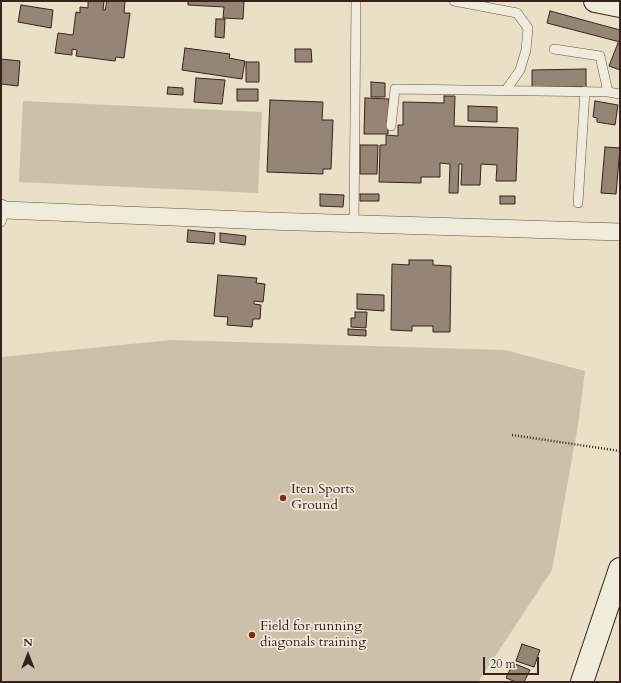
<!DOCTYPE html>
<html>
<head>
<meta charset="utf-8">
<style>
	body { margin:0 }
	#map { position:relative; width:621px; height:683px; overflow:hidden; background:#e9e0c7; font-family:Cardo,serif }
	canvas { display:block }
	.frame { position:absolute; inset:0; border:2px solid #37231a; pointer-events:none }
	.north { position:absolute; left:8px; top:635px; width:40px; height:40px; -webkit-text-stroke:3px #f1ebdb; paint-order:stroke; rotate:0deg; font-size:11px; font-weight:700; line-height:16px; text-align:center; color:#37231a }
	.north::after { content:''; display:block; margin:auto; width:14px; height:18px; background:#37231a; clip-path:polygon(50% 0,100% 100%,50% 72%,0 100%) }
	.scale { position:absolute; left:483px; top:657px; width:56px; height:18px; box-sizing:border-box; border:2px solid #37231a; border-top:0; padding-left:5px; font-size:12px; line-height:14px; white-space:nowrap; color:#37231a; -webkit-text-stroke:3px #f1ebdb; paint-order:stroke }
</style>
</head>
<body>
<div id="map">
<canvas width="621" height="683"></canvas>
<div class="frame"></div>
<div class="north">N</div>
<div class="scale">20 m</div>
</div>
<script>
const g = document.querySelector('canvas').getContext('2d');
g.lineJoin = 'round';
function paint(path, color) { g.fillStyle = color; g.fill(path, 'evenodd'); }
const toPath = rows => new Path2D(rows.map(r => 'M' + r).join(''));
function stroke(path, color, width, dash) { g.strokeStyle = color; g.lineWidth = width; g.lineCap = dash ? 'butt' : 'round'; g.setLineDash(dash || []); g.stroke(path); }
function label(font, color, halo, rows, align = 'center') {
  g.font = font + ' Cardo,serif'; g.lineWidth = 3.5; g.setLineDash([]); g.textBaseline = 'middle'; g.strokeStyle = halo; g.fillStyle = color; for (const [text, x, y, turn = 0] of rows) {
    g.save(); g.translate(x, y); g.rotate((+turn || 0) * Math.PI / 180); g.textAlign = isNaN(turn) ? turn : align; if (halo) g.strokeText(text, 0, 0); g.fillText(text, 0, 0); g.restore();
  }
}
paint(toPath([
	[23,101,262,112,258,193,19,182],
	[171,340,505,350,585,371,578,425,552,570,478,682,1,682,1,357]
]), '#cbc0aa');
const building = toPath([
	[88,1,104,1,103,10,105,10,107,1,125,1,124,13,130,13,124,58,116,57,115,61,76,56,77,50,72,49,72,55,55,53,58,33,73,35,76,12,80,13,80,7,88,8,88,1],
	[188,1,244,1,243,19,223,18,224,7,188,5,188,1],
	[21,5,53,10,51,28,18,22,21,5],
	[550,11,620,30,620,42,547,23,550,11],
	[216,19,225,19,224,38,215,37,216,19],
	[618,43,620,44,620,70,609,66,618,43],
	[185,48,230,54,229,58,245,61,242,79,182,70,185,48],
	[295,49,311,49,312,62,295,62,295,49],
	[1,59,20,61,18,86,1,84,1,59],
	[246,62,259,62,259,82,246,82,246,62],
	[586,69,586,87,532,87,532,70,586,69],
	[196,78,225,80,222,104,194,102,196,78],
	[371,82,385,83,385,97,371,97,371,82],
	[168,87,183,88,183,95,167,94,168,87],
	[237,89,258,89,258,101,237,101,237,89],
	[444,96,455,96,454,126,518,128,516,181,496,181,497,165,481,164,480,185,461,185,462,164,459,164,458,193,449,193,450,164,440,163,440,177,421,177,421,183,379,182,380,145,386,145,386,135,398,136,398,125,403,125,403,102,444,103,444,96],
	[365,98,389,99,388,134,364,134,365,98],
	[270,100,323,102,322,120,333,120,331,169,323,169,323,174,267,172,270,100],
	[595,101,618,105,615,125,597,122,597,118,593,117,595,101],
	[468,106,497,107,497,122,468,121,468,106],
	[360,145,378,145,377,174,360,174,360,145],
	[605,147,620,148,616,194,601,193,605,147],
	[320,194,344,195,343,207,320,206,320,194],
	[360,194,379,194,379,201,360,201,360,194],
	[500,196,515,196,515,204,500,204,500,196],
	[188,230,215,233,214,244,187,242,188,230],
	[220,233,246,236,245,245,220,242,220,233],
	[409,260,433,260,433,265,451,266,450,332,433,332,433,326,412,326,412,331,391,330,392,264,409,265,409,260],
	[218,275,257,278,256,283,265,284,263,302,254,301,254,304,261,305,260,319,253,319,252,327,227,325,228,317,214,316,218,275],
	[357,294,384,295,384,311,357,309,357,294],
	[355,312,367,312,366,328,351,327,351,318,355,318,355,312],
	[348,329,366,330,366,336,348,335,348,329],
	[522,644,540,650,534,667,516,661,522,644],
	[513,663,530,670,524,682,516,682,506,678,513,663]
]);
paint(building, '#948574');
stroke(building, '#37231a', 1);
const lane = toPath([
	[454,1,517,13,528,28,526,50,520,70,506,90],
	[554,49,600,56,608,92],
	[391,126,395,89,608,92,620,94],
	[578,203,585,91],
	[1,222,5,210],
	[354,224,356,1]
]);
const street = toPath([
	[1,208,5,210,268,221,620,232]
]);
const secondary = toPath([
	[595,1,620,6],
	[582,682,620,569]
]);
stroke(lane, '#645245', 10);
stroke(street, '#645245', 18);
stroke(secondary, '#37231a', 24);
stroke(toPath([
	[512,435,620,451]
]), '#37231a', 2.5, [1, 2]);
stroke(lane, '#f1ebdb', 9);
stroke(street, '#f1ebdb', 17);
stroke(secondary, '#f1ebdb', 22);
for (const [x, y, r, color] of [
	[283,498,4,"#8f2418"],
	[252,635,4,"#8f2418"]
]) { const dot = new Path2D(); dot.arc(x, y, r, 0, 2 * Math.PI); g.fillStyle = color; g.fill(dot); stroke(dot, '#f1ebdb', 1.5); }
label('14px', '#37231a', '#f1ebdb', [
	["Iten Sports",291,490],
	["Ground",291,506],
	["Field for running",260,627],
	["diagonals training",260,643]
], 'left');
</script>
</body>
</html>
